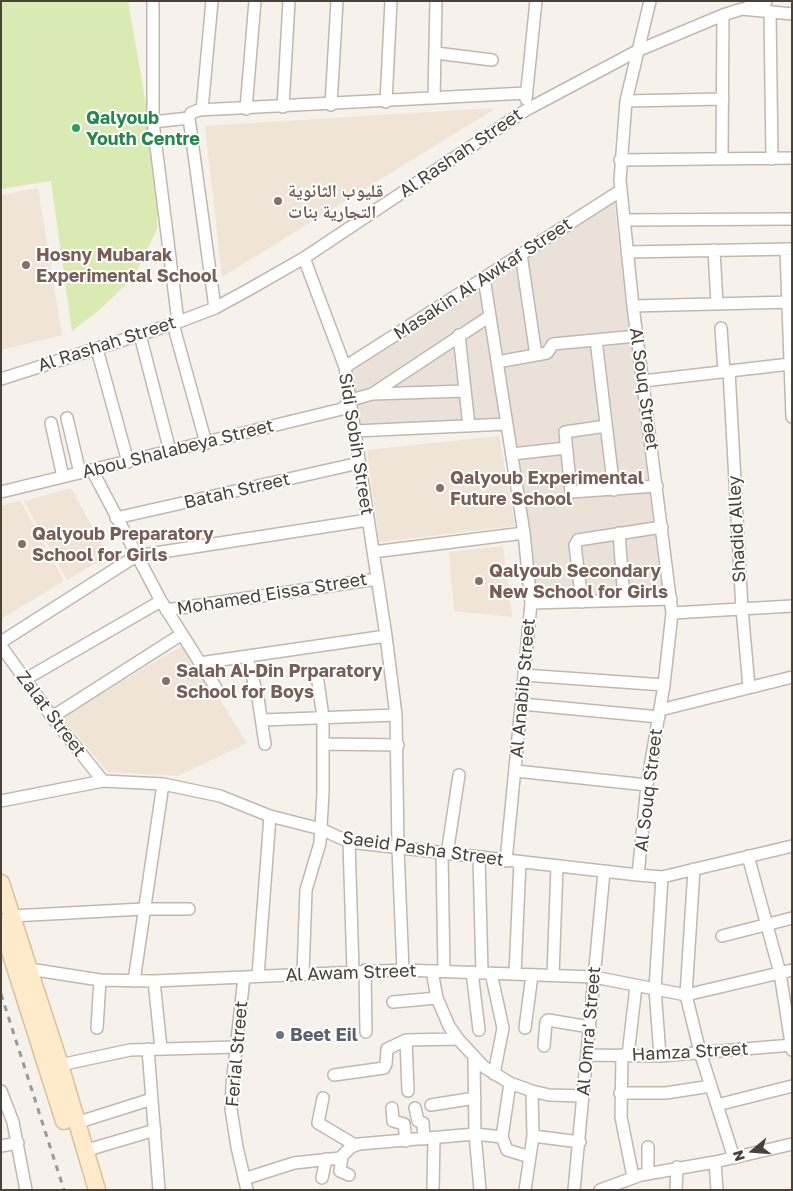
<!DOCTYPE html>
<html>
<head>
<meta charset="utf-8">
<style>
	body { margin:0 }
	#map { position:relative; width:793px; height:1191px; overflow:hidden; background:#f6f1eb; font-family:"Golos Text",sans-serif }
	canvas { display:block }
	.frame { position:absolute; inset:0; border:2px solid #4a4138; pointer-events:none }
	.north { position:absolute; left:728px; top:1126px; width:50px; height:50px; -webkit-text-stroke:4px #fff; paint-order:stroke; rotate:252deg; font-size:14px; font-weight:700; line-height:20px; text-align:center; color:#4a4138 }
	.north::after { content:''; display:block; margin:auto; width:18px; height:22px; background:#4a4138; clip-path:polygon(50% 0,100% 100%,50% 72%,0 100%) }
</style>
</head>
<body>
<div id="map">
<canvas width="793" height="1191"></canvas>
<div class="frame"></div>
<div class="north">N</div>
</div>
<script>
const g = document.querySelector('canvas').getContext('2d');
g.lineJoin = 'round';
function paint(path, color) { g.fillStyle = color; g.fill(path, 'evenodd'); }
const toPath = rows => new Path2D(rows.map(r => 'M' + r).join(''));
function stroke(path, color, width, dash) { g.strokeStyle = color; g.lineWidth = width; g.lineCap = dash ? 'butt' : 'round'; g.setLineDash(dash || []); g.stroke(path); }
function label(font, color, halo, rows, align = 'center') {
  g.font = font + ' "Golos Text","Noto Naskh Arabic",sans-serif'; g.lineWidth = 4; g.setLineDash([]); g.textBaseline = 'middle'; g.strokeStyle = halo; g.fillStyle = color; for (const [text, x, y, turn = 0] of rows) {
    g.save(); g.translate(x, y); g.rotate((+turn || 0) * Math.PI / 180); g.textAlign = isNaN(turn) ? turn : align; if (halo) g.strokeText(text, 0, 0); g.fillText(text, 0, 0); g.restore();
  }
}
paint(toPath([
	[614,201,662,594,536,598,513,421,358,426,349,368]
]), '#eae2d9');
paint(toPath([
	[496,108,222,277,205,126],
	[38,188,62,335,1,350,1,195],
	[499,436,515,526,379,542,367,450],
	[71,488,108,556,67,580,24,501],
	[20,500,64,581,1,619,1,506],
	[503,546,512,617,454,611,449,552],
	[185,644,247,743,178,776,108,772,62,717]
]), '#efe4d5');
paint(toPath([
	[1,1,128,1,158,174,157,229,134,277,98,311,72,331,51,181,1,189]
]), '#d9eab3');
const minor = toPath([
	[153,1,153,122,178,322],
	[748,7,766,1],
	[770,11,772,159],
	[436,53,492,60],
	[434,98,436,1],
	[526,99,536,1],
	[626,101,723,99],
	[386,102,391,1],
	[331,105,337,1],
	[283,107,289,1],
	[246,109,255,1],
	[202,110,212,1],
	[189,118,191,113,199,110,526,93],
	[189,118,215,308],
	[153,122,189,118],
	[722,159,723,15],
	[620,160,792,158],
	[624,220,792,219],
	[786,249,792,417],
	[714,250,717,304],
	[627,252,792,249],
	[521,254,536,355],
	[304,258,345,367,386,636,396,715,398,849,403,970],
	[484,278,524,533,531,603,506,861],
	[633,306,792,302],
	[173,324,206,443],
	[721,328,724,372],
	[140,335,170,451],
	[459,335,469,426],
	[596,340,614,490],
	[97,349,128,462],
	[497,362,547,353,553,344,637,336],
	[345,367,620,191],
	[729,371,742,609,749,687],
	[1,379,173,324,215,308,248,290,304,258,526,110,637,51,723,15,742,9,792,14],
	[643,381,790,364],
	[372,394,490,316],
	[67,418,80,473],
	[51,423,63,477],
	[606,426,565,432,571,492,657,486],
	[355,431,507,424],
	[512,454,566,448],
	[92,470,161,601,216,688],
	[1,492,342,409,351,400,372,394,465,391],
	[116,518,359,463],
	[619,533,624,600],
	[373,552,524,533],
	[582,602,575,545,578,540,662,527],
	[531,603,671,599],
	[166,610,377,579],
	[672,613,792,606],
	[1,642,136,556,368,520],
	[1,646,52,717,103,781],
	[247,657,258,698,265,744],
	[200,663,386,636],
	[524,675,664,685],
	[24,680,161,601],
	[522,704,659,717],
	[660,710,792,677],
	[52,717,182,634],
	[262,720,396,715],
	[324,744,398,745],
	[516,771,647,785],
	[1,801,103,781,163,784,220,796,270,816,321,829,349,842,638,875,662,877,792,846],
	[349,842,353,970],
	[442,853,444,971],
	[447,854,459,775],
	[748,856,780,973,792,1050],
	[479,857,482,973],
	[694,869,686,995,700,1052,734,1158],
	[638,875,647,785,664,685,672,613,633,306,620,180,626,101,650,1],
	[12,916,143,909,189,909],
	[722,936,792,918],
	[23,968,100,980,154,981,403,970,594,977,686,995,792,970],
	[365,970,366,1032],
	[432,971,437,998,449,1026,458,1039,484,1067,510,1083,532,1091,549,1095,583,1096],
	[472,972,479,1030],
	[491,973,503,1028,494,1074],
	[303,974,306,890,320,843,323,793,323,717,318,682],
	[515,974,520,862],
	[553,975,557,867],
	[258,976,270,816],
	[244,977,232,1085,231,1109,237,1147,247,1190],
	[134,981,163,784],
	[154,981,161,1048],
	[393,1002,437,998],
	[97,1028,100,980],
	[525,1028,532,975],
	[406,1040,408,1091],
	[544,1046,546,1022,548,1020,590,1027],
	[148,1049,159,1190],
	[588,1055,660,1056,792,1045],
	[622,1055,621,1117,633,1177],
	[628,1055,636,986],
	[660,1056,655,989,662,877],
	[474,1058,475,1134,480,1190],
	[60,1065,130,1050,236,1047],
	[334,1075,384,1068,386,1064,387,1049,406,1040,458,1039],
	[1,1091,13,1122,26,1190],
	[620,1093,666,1093,711,1086],
	[323,1098,318,1123,355,1145],
	[431,1105,475,1098],
	[717,1105,792,1086],
	[392,1108,393,1121,404,1124,406,1141],
	[415,1108,418,1121,423,1123,424,1139],
	[76,1123,152,1099],
	[533,1136,580,1142],
	[502,1137,510,1083],
	[502,1137,507,1150,530,1157],
	[1,1146,18,1143],
	[648,1147,648,1173],
	[84,1151,155,1130],
	[342,1157,340,1171,349,1175],
	[715,1162,717,1190],
	[322,1178,326,1159],
	[244,1179,294,1163,340,1158,351,1147,359,1144,475,1134,502,1137],
	[433,1190,434,1138],
	[525,1190,533,1136,532,1091],
	[574,1190,604,872],
	[600,1190,641,1175,715,1162,792,1144],
	[676,1190,677,1167]
]);
const secondary = toPath([
	[1,883,60,1065,97,1190],
	[1,923,64,1121]
]);
stroke(minor, '#c2b7ad', 14);
stroke(secondary, '#d9c19c', 19);
stroke(minor, '#fff', 11);
stroke(secondary, '#ffebcb', 16);
stroke(toPath([
	[1,994,64,1190]
]), '#999', 3, [6, 6]);
for (const [x, y, r, color] of [
	[76,128,5,"#2e9e5b"],
	[278,201,5,"#8d6e63"],
	[26,265,5,"#8d6e63"],
	[440,488,5,"#8d6e63"],
	[22,544,5,"#8d6e63"],
	[479,581,5,"#8d6e63"],
	[166,681,5,"#8d6e63"],
	[280,1035,5,"#6b7280"]
]) { const dot = new Path2D(); dot.arc(x, y, r, 0, 2 * Math.PI); g.fillStyle = color; g.fill(dot); stroke(dot, '#fff', 2); }
label('bold 18px', '#27864d', '#fff', [
	["Qalyoub",86,118],
	["Youth Centre",86,139]
], 'left');
label('18px', '#4a4138', '#fff', [
	["Al Rashah Street",461,153,-34],
	["Masakin Al Awkaf Street",483,279,-33],
	["Al Rashah Street",107,344,-18],
	["Al Souq Street",644,389,82],
	["Sidi Sobih Street",356,444,81],
	["Abou Shalabeya Street",178,449,-14],
	["Batah Street",237,491,-13],
	["Shadid Alley",737,529,-93],
	["Mohamed Eissa Street",272,594,-9],
	["Al Anabib Street",523,688,-85],
	["Zalat Street",51,714,53],
	["Al Souq Street",649,790,-83],
	["Saeid Pasha Street",423,849,8],
	["Al Awam Street",351,973,-2],
	["Al Omra' Street",589,1031,-85],
	["Hamza Street",690,1052,-3],
	["Ferial Street",237,1054,-85]
]);
label('bold 18px', '#785e54', '#fff', [
	["قليوب الثانوية",288,191],
	["التجارية بنات",288,212],
	["Hosny Mubarak",36,255],
	["Experimental School",36,276],
	["Qalyoub Experimental",450,478],
	["Future School",450,499],
	["Qalyoub Preparatory",32,534],
	["School for Girls",32,555],
	["Qalyoub Secondary",489,571],
	["New School for Girls",489,592],
	["Salah Al-Din Prparatory",176,671],
	["School for Boys",176,692]
], 'left');
label('bold 18px', '#5b616d', '#fff', [
	["Beet Eil",290,1035]
], 'left');
</script>
</body>
</html>
